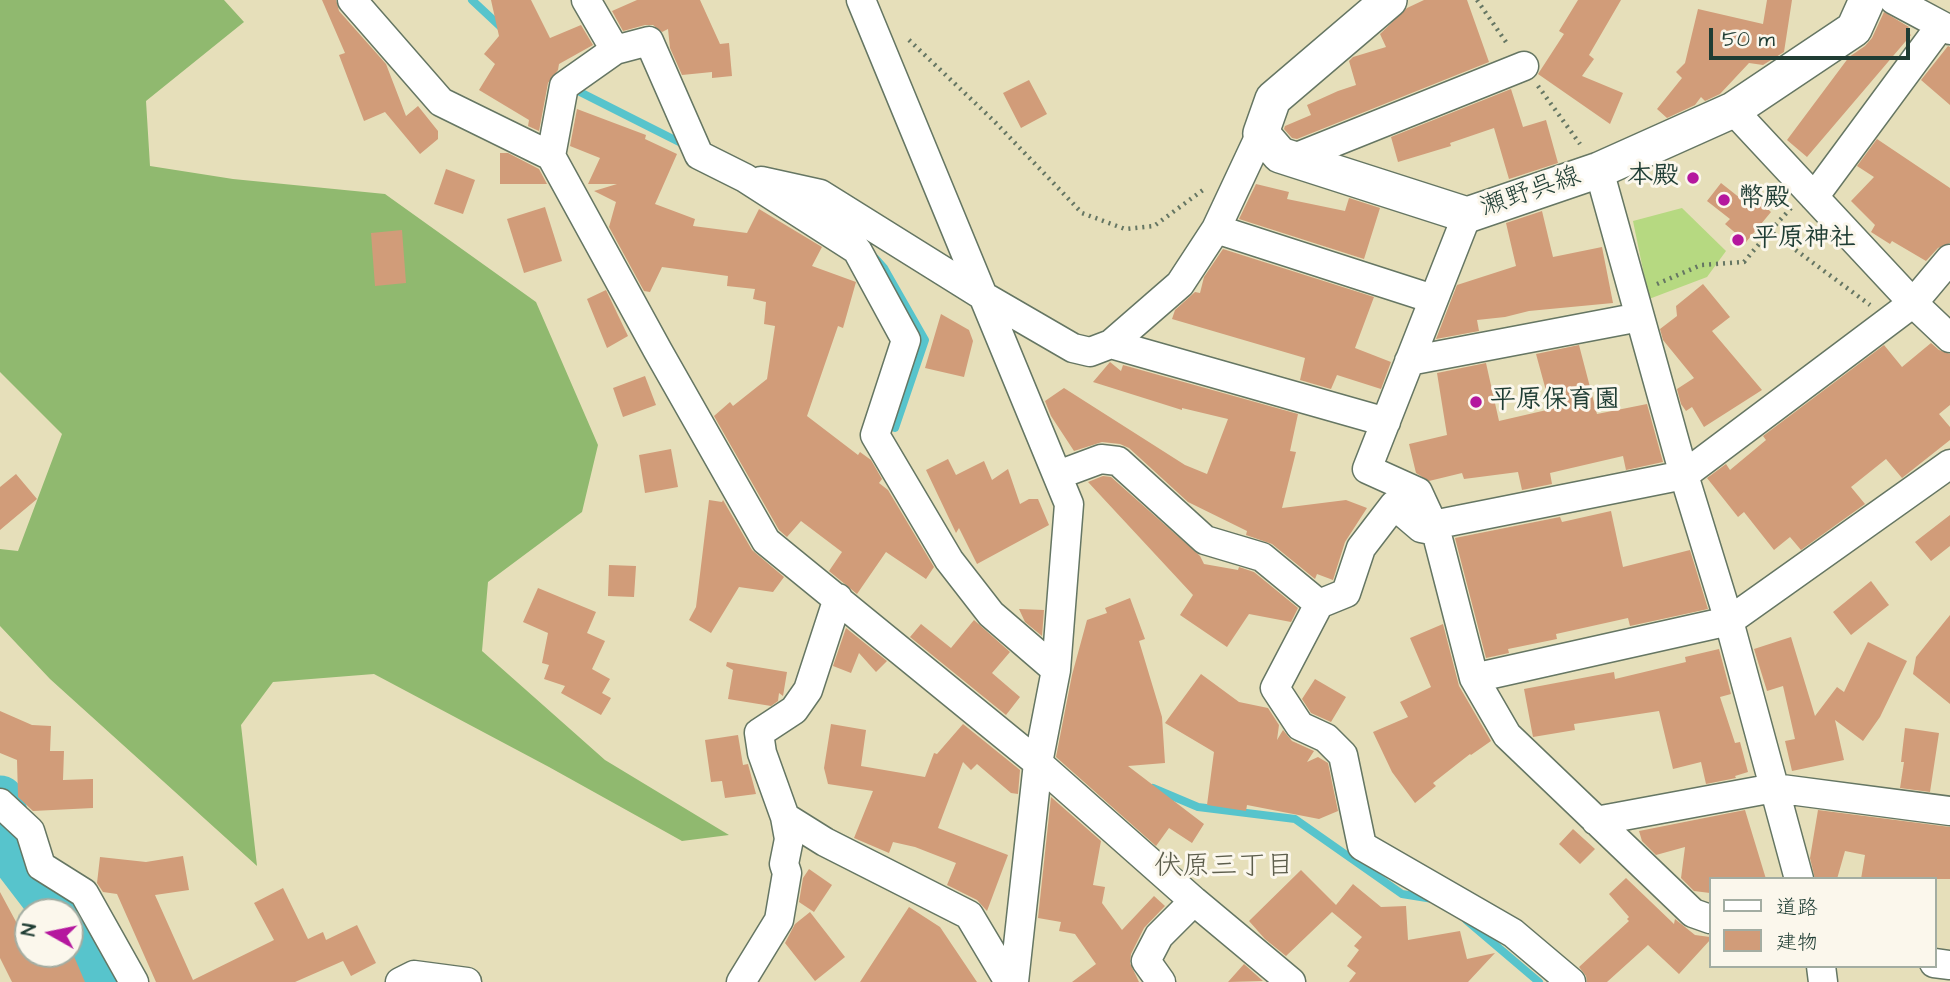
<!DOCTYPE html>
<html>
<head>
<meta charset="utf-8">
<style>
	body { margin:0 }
	#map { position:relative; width:1950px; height:982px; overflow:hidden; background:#e6dfba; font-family:"Architects Daughter","Klee One",sans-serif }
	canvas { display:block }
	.legend { position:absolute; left:1709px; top:877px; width:228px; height:91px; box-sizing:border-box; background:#fbf7ec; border:2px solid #a3ada2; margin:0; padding:9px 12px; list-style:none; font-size:21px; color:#1f3d34 }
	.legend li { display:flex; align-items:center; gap:14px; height:35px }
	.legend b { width:35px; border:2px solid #a3ada2 }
	.north { position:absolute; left:14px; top:898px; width:70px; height:70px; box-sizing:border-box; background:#fbf7ec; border:2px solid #a3ada2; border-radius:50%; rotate:279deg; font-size:19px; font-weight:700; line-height:28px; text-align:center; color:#1f3d34 }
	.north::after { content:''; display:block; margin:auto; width:24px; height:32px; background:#b5179e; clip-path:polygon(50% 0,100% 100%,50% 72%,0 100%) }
	.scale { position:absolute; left:1709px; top:28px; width:201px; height:32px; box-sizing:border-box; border:4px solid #1f3d34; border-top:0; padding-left:9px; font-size:21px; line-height:24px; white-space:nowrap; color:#1f3d34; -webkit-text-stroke:5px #fbf7ec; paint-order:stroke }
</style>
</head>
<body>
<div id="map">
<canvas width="1950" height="982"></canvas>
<ul class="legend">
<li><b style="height:9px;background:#fff"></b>道路</li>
<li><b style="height:19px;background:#d19c79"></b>建物</li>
</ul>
<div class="north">N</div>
<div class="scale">50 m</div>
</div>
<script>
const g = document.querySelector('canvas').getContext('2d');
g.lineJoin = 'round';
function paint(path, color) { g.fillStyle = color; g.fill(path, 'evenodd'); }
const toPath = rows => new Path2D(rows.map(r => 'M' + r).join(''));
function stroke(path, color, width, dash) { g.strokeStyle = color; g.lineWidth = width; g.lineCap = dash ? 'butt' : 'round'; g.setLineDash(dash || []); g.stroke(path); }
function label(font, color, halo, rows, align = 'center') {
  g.font = font + ' "Architects Daughter","Klee One",sans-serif'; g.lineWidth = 6; g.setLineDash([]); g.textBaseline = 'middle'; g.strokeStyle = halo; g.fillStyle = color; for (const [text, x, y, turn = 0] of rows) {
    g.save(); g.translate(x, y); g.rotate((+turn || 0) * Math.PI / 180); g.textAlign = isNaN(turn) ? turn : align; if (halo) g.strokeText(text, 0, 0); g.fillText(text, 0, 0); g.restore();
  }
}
paint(toPath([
	[1682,208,1726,251,1707,277,1649,299,1633,221]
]), '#b6d981');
paint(toPath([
	[0,0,224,0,244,22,146,101,150,166,233,179,385,194,536,302,598,445,582,512,488,582,482,651,605,760,729,835,682,841,549,767,374,674,273,682,241,725,257,866,50,679,0,626,0,549,18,551,62,434,0,372]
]), '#90b96f');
stroke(toPath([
	[472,0,503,29],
	[572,88,685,145],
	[875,258,884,268,925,340,895,428],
	[1153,788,1198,807,1295,819,1402,894,1433,899],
	[1466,920,1539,982]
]), '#57c4cc', 8);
stroke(toPath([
	[0,800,12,853,57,912],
	[70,929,109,982]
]), '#57c4cc', 49);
paint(toPath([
	[322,0,336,0,339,11,386,64,406,116,418,106,438,131,438,139,420,154,385,112,364,121,339,55,345,53],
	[491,0,531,0,550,38,581,25,593,45,559,64,558,70,548,83,539,131,528,126,529,120,479,90,495,64,484,54,499,36],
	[637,0,700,0,720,44,729,43,732,76,712,78,712,72,682,75,670,48,668,29,662,32,653,25,645,25,623,31,612,11],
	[1424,0,1467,0,1489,62,1297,139,1292,138,1284,129,1285,126,1311,115,1307,105,1338,91,1356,85,1349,61,1353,57,1386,47,1380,34,1407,8],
	[1578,0,1621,0,1589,55,1594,59,1582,76,1623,93,1610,124,1538,74,1564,34,1559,31],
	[1767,0,1792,0,1784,52,1763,65,1749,63,1720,94,1705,101,1701,97,1695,105,1667,118,1657,109,1682,78,1676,72,1685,63,1698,9,1763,24],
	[1884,12,1909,27,1906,31,1911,35,1807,157,1787,140,1849,57,1865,46,1872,38],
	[1948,46,1950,47,1950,105,1921,80],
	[1029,80,1047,114,1021,128,1003,93],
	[1511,89,1523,127,1546,120,1558,163,1509,179,1494,128,1450,143,1451,146,1398,162,1391,137],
	[577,109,646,135,645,139,677,154,655,204,695,219,693,226,747,233,759,209,822,247,812,266,856,282,843,328,838,326,807,416,858,455,860,452,871,460,882,479,879,483,888,490,934,567,926,579,886,552,857,594,829,571,842,552,801,521,787,537,779,530,714,416,730,402,733,406,767,379,775,326,764,324,766,302,753,299,755,289,727,286,728,276,662,267,650,292,644,291,609,227,616,202,594,191,617,184,588,184,600,158,570,146],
	[1877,139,1950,188,1950,243,1938,248,1926,261,1892,241,1890,244,1871,232,1875,225,1851,201,1874,177,1857,166],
	[500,153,508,153,539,169,547,184,500,184],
	[446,169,475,180,463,214,434,204],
	[1721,183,1745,202,1751,194,1771,212,1746,242,1725,224,1730,219,1707,201],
	[1256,184,1289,192,1287,199,1345,211,1349,198,1380,208,1364,259,1239,219],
	[545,207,562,261,524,273,507,219],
	[1542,211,1553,257,1602,247,1613,303,1529,311,1505,317,1477,320,1479,331,1436,339,1457,285,1516,266,1506,223],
	[402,230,406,283,375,286,371,233],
	[1223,249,1374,297,1355,348,1391,362,1381,389,1337,375,1331,389,1300,380,1305,358,1172,319,1175,310,1195,292,1200,293,1204,277],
	[1703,284,1730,317,1712,331,1762,390,1704,427,1692,407,1686,411,1681,404,1677,389,1694,378,1663,340,1660,329,1677,316,1676,306],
	[606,290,628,336,607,348,587,299],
	[941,314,969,330,973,341,964,377,925,368],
	[1931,343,1939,350,1950,354,1950,405,1939,414,1950,427,1950,440,1902,478,1886,459,1851,487,1865,504,1801,550,1790,537,1774,550,1744,512,1738,517,1707,478,1726,464,1730,470,1766,440,1763,436,1884,345,1902,367],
	[1579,345,1597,414,1647,404,1663,462,1626,470,1623,456,1550,473,1552,484,1522,490,1518,472,1464,479,1462,473,1429,481,1416,473,1409,444,1447,435,1437,373,1486,363,1499,421,1551,409,1536,354],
	[1110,362,1121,371,1123,365,1298,414,1290,451,1296,452,1282,508,1346,500,1367,508,1345,542,1333,580,1317,574,1315,579,1272,544,1246,535,1247,531,1188,502,1129,448,1120,444,1102,442,1074,451,1051,416,1045,401,1064,388,1185,465,1207,474,1228,419,1182,408,1182,410,1093,382],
	[645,376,656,405,623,417,613,388],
	[671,449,678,487,645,493,639,455],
	[948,459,956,475,984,461,992,480,1008,469,1020,504,1029,499,1038,499,1049,525,977,564,959,528,956,533,926,470],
	[16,474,37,499,0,530,0,487],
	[1103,476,1111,477,1200,556,1204,564,1238,570,1239,567,1254,572,1298,608,1291,622,1249,614,1227,647,1180,615,1193,595,1088,482],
	[709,500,722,502,723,500,752,550,784,577,773,592,739,587,711,633,689,620,696,607],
	[1611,511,1623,567,1690,550,1708,609,1630,626,1628,618,1556,634,1557,639,1508,649,1509,653,1486,658,1455,538,1560,517,1562,522],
	[1950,515,1950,546,1931,561,1915,542],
	[609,565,636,566,634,597,608,596],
	[1871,581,1889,605,1851,635,1833,612],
	[538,588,596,612,587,633,605,641,592,669,610,679,602,693,611,698,601,715,561,693,565,686,544,679,549,665,542,663,548,633,523,622],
	[1130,598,1145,639,1139,641,1162,717,1165,763,1128,766,1204,824,1192,843,1169,828,1156,846,1056,757,1072,675,1087,620,1107,613,1105,608],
	[1019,609,1044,610,1042,636,1025,622],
	[1950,615,1950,704,1913,674,1916,657],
	[974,620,1010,652,992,673,1020,697,1006,715,910,637,921,624,951,648],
	[1443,624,1459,686,1491,741,1471,755,1470,754,1433,783,1436,786,1415,803,1392,772,1373,732,1408,717,1400,702,1431,687,1410,638],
	[846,628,887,661,876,672,859,653,851,673,833,666],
	[1791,637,1815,716,1837,687,1844,692,1868,642,1907,661,1880,717,1863,741,1835,720,1844,760,1792,771,1785,741,1795,739,1783,686,1767,691,1754,649],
	[1719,649,1731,694,1720,697,1735,743,1740,742,1748,772,1735,776,1736,778,1706,784,1701,762,1673,769,1659,711,1574,724,1575,730,1533,737,1524,689,1614,672,1615,679,1686,662,1685,657],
	[727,662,787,672,783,696,779,693,778,701,771,706,728,699,733,670,726,666],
	[1201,674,1239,702,1268,708,1279,725,1277,740,1283,730,1292,741,1314,751,1307,762,1318,757,1328,763,1338,811,1319,819,1247,805,1246,811,1207,805,1214,752,1165,723],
	[1315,679,1346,697,1331,722,1311,713,1302,699],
	[0,711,32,725,51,726,50,751,64,751,63,780,93,779,93,808,33,811,18,797,17,760,0,753],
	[831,724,866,730,861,766,925,777,934,753,937,754,963,724,1020,770,1018,794,1011,793,977,764,971,770,963,762,938,828,1008,855,987,911,977,900,947,885,956,863,915,847,893,842,889,853,854,838,873,791,828,784,824,768],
	[1905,728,1939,733,1930,792,1900,788,1904,762,1901,762],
	[738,735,743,765,748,764,756,794,725,798,722,781,711,782,705,740],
	[1051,797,1101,841,1093,885,1105,887,1102,903,1122,930,1154,896,1165,906,1144,928,1131,954,1130,963,1139,982,1072,982,1096,964,1075,934,1059,931,1061,922,1038,918],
	[1745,810,1766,879,1710,879,1710,893,1694,891,1681,878,1685,847,1656,855,1642,841,1639,831],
	[1818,810,1950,827,1950,879,1861,879,1865,855,1845,851,1837,879,1815,879,1810,858],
	[1573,829,1595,849,1580,864,1559,844],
	[183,856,189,890,155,895,193,980,274,940,254,903,283,888,308,939,323,932,326,940,357,925,376,963,351,976,343,961,295,982,156,982,117,894,103,892,97,883,100,857,146,862],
	[809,869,832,885,814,912,799,902,803,878],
	[1301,870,1336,905,1353,884,1381,907,1406,906,1408,940,1460,931,1467,959,1495,953,1468,982,1349,982,1356,973,1347,966,1359,950,1354,946,1362,937,1332,912,1286,956,1265,939,1249,921],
	[1626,878,1674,924,1675,919,1695,935,1710,937,1710,940,1679,974,1648,945,1607,982,1587,982,1586,976,1579,967,1629,921,1627,919,1629,917,1609,894],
	[0,892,28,944,28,954,73,954,85,982,12,982,0,958],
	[909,907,940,927,977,982,860,982],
	[810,912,845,957,815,981,785,943,795,924],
	[1244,964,1263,981,1228,982]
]), '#d19c79');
const minor = toPath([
	[352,0,441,102,551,156,658,351,766,541,1038,763,1194,901,1291,982],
	[586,0,615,50],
	[861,0,1069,504,1056,670,1038,763,1014,982],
	[1894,0,1950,30],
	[1733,110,1913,303,1950,338],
	[551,156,564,86,615,50,649,41,699,155,745,178,857,250,906,340,875,435,949,560,991,614,1056,670],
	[1292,159,1524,66],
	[1599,170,1684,475,1729,621,1799,879],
	[761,181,820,194,985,297,1073,348,1090,352,1111,344,1386,422],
	[1814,197,1941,25],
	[1467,215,1367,469,1418,492,1436,531,1474,678,1507,735,1693,913,1710,919],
	[1216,229,1433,299],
	[1111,344,1180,284,1216,229,1261,133],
	[1409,361,1640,317],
	[1058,475,1101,459,1118,461,1205,540,1262,557,1319,604],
	[1433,525,1684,475,1913,303,1950,259],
	[1436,531,1421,528,1394,505,1361,548,1346,593,1319,604,1275,688,1300,726,1326,738,1343,755,1362,846,1513,933,1571,982],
	[838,598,808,690,794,710,759,733,762,753,785,817,825,842,969,915,1009,982],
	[1474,678,1729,621,1950,464],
	[0,803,30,831,41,866,84,893,134,982],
	[1596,821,1774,788,1950,811],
	[1934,963,1950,965],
	[1821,966,1823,982],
	[400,982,414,975,467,982],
	[741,982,779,920,787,873,784,864,789,839,785,817],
	[1161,982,1146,961,1159,936,1194,901]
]);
const major = toPath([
	[1389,0,1273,99,1261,133,1280,155,1467,215,1599,170,1733,110,1854,29,1867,0]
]);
stroke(minor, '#657663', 31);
stroke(major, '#657663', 38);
stroke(toPath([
	[1477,0,1508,45],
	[909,40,994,121,1082,213,1125,229,1154,226,1203,190],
	[1538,86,1580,144],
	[1791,208,1770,231,1870,305],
	[1657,284,1701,265,1744,262,1770,231]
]), '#657663', 4.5, [2, 5]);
stroke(minor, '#fff', 28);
stroke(major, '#fff', 35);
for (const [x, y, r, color] of [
	[1693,178,7,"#b5179e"],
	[1724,200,7,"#b5179e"],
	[1738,240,7,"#b5179e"],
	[1476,402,7,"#b5179e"]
]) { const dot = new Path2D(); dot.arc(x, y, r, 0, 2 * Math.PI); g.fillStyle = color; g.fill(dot); stroke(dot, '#fbf7ec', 2.5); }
label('bold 26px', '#1f3d34', '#fbf7ec', [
	["本殿",1679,178,"right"],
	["幣殿",1738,200],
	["平原神社",1752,240],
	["平原保育園",1490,402]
], 'left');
label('26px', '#1f3d34', '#fbf7ec', [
	["瀬野呉線",1531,193,-19]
]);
label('28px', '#5d5e4c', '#fbf7ec', [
	["伏原三丁目",1224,868]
]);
</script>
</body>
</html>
